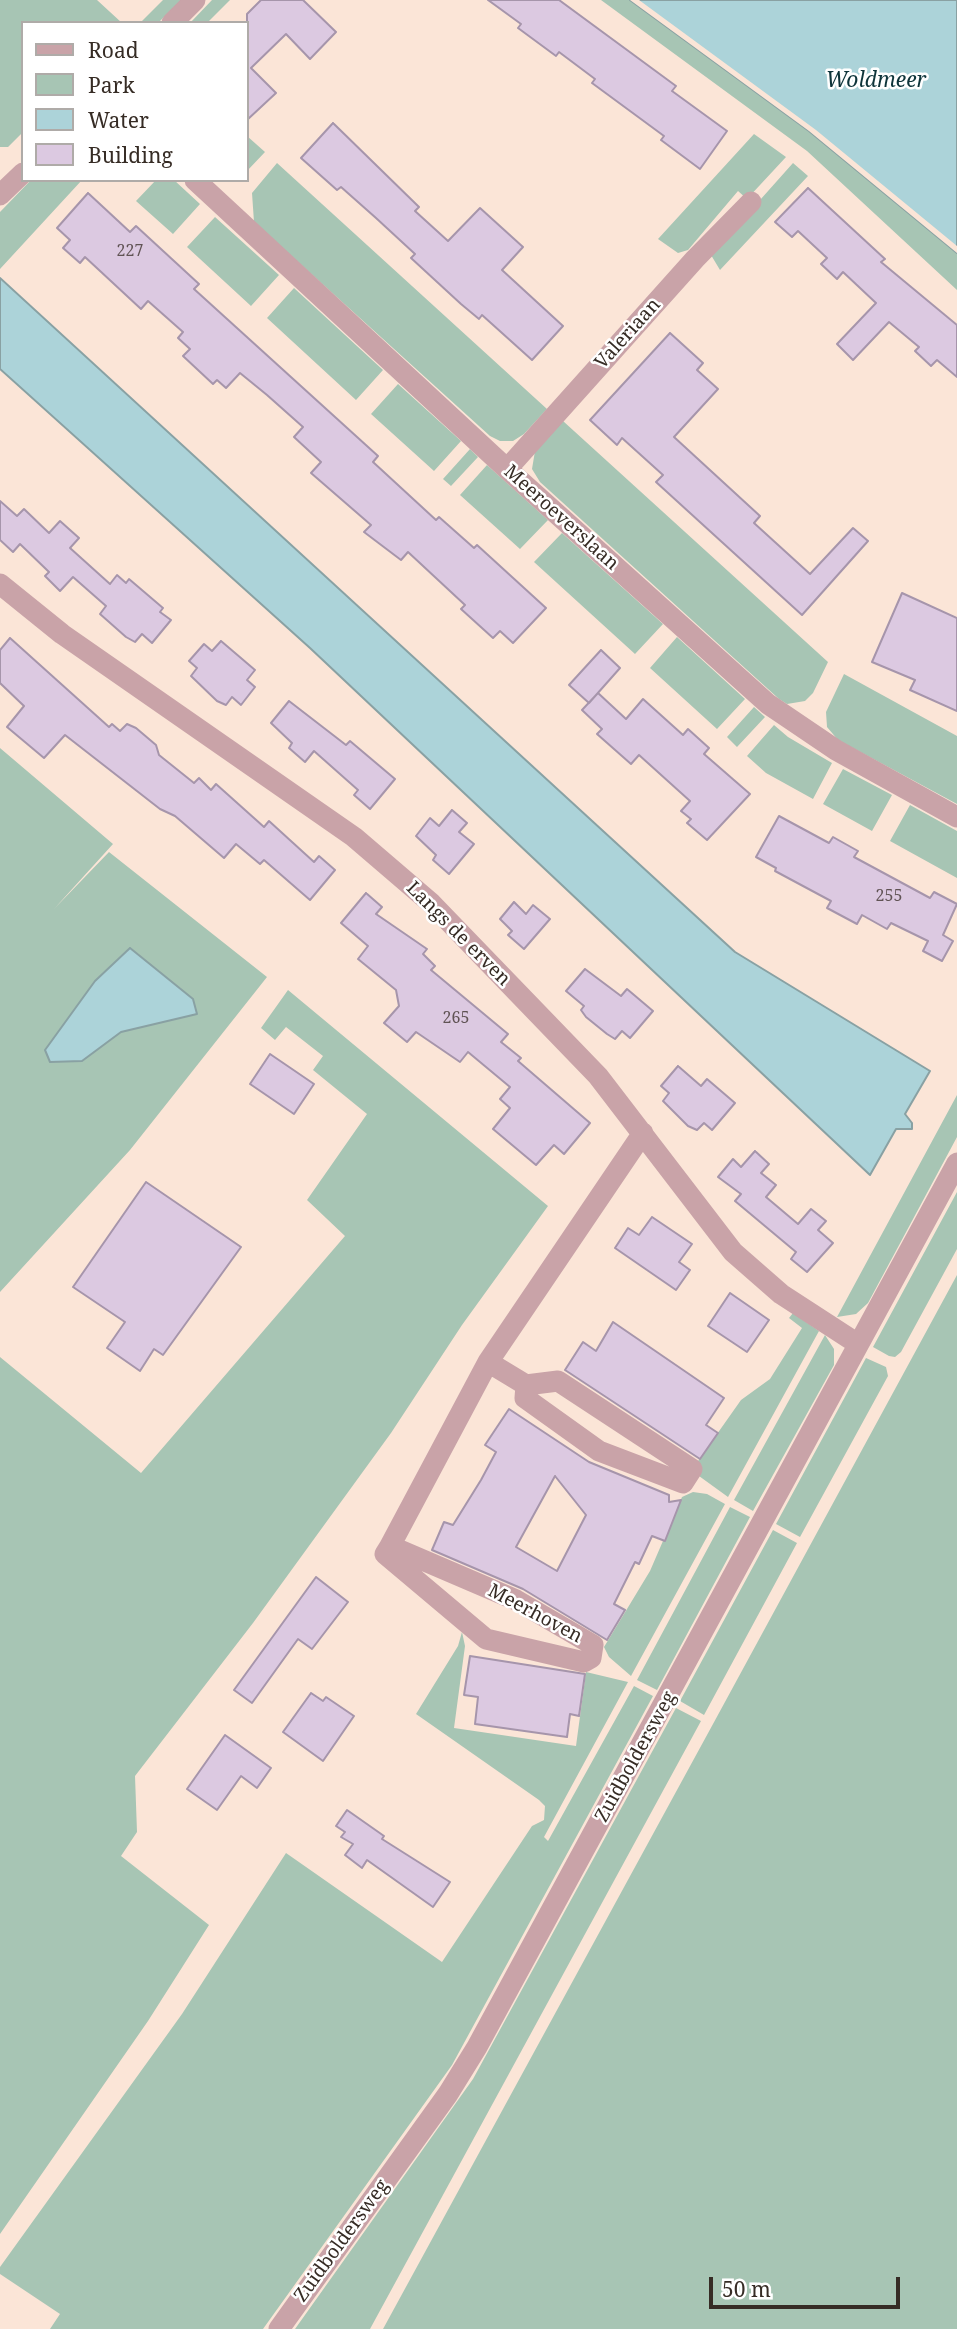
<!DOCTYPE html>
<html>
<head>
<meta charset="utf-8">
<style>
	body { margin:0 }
	#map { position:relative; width:957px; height:2329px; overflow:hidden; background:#fbe5d7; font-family:"Noto Serif",serif }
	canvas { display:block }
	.legend { position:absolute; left:21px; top:21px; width:228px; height:161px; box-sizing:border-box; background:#fff; border:2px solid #afaba8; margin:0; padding:9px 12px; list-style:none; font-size:21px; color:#362c25 }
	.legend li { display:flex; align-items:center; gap:14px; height:35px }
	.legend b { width:35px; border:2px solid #afaba8 }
	.scale { position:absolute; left:709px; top:2277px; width:191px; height:32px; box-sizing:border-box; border:4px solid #362c25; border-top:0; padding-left:9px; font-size:21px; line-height:24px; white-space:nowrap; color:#362c25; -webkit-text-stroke:5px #fff; paint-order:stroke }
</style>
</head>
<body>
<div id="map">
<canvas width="957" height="2329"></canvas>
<ul class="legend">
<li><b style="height:9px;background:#c9a3a8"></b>Road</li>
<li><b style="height:19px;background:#a7c5b4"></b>Park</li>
<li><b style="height:19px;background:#acd3d9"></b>Water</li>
<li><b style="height:19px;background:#dcc9e1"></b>Building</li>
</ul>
<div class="scale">50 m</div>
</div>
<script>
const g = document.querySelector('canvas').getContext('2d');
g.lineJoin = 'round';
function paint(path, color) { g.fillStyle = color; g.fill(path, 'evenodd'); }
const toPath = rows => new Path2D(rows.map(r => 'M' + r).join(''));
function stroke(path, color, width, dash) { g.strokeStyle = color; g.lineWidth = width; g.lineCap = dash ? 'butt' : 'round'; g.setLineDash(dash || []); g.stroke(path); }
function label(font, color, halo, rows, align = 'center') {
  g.font = font + ' "Noto Serif",serif'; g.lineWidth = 5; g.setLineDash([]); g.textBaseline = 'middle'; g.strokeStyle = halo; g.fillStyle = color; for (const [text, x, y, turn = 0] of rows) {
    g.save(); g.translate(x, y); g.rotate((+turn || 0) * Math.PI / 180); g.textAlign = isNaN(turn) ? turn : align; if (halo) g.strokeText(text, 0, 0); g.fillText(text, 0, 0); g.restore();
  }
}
paint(toPath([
	[0,0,97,0,122,23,23,23,23,132,8,147,0,147],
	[163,0,181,0,158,23,140,23],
	[212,0,230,0,207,23,190,23],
	[601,0,630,0,825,143,957,253,957,290,807,151],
	[754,134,786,157,747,199,738,191,688,250,678,253,658,239],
	[247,136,265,152,247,171],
	[277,163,547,409,524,434,513,441,500,441,490,436,254,222,252,193],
	[793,163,808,176,720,270,711,255],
	[31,180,82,180,0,269,0,212],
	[156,180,174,180,200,204,173,234,136,201],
	[215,217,279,275,251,306,187,247],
	[294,288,383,370,356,400,267,318],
	[398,384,461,441,434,471,371,414],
	[563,421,828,662,813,693,805,701,787,704,779,699,540,482,532,469,535,451],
	[470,449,478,457,451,486,443,479],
	[487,465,548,520,520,549,460,495],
	[562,533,663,624,635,654,534,562],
	[677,637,745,699,717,729,650,668],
	[844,674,957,736,957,804,838,740,827,727,826,712],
	[754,707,765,717,737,747,727,737],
	[774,725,788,737,832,763,813,799,766,773,747,756],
	[0,748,113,844,54,909,109,852,267,977,130,1150,0,1292],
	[193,999,197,1014,121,1032],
	[843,769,892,795,872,831,823,804],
	[910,805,957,831,957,878,890,841],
	[288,990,548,1206,462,1325,391,1433,253,1623,135,1776,137,1832,121,1856,209,1925,148,2021,0,2234,0,1357,141,1473,345,1236,307,1200,367,1114,313,1070,323,1056,286,1027,275,1040,261,1028],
	[957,1095,957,1137,868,1303,856,1314,837,1317],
	[957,1192,957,1249,901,1352,895,1357,889,1356,873,1347],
	[957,1275,957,2329,383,2329,713,1724],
	[793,1313,819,1331,728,1497,699,1476,698,1461,741,1400,770,1379,802,1328,789,1318],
	[825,1335,834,1349,834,1365,753,1511,734,1500],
	[866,1358,886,1367,888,1376,800,1537,776,1524],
	[693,1492,707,1494,725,1504,631,1676,609,1657,604,1647,650,1571,682,1497],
	[730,1507,750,1517,657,1690,637,1680],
	[773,1530,797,1543,704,1715,680,1701],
	[462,1632,465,1646,454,1728,576,1746,586,1672,628,1682,544,1837,548,1841,634,1686,653,1696,452,2065,263,2329,50,2329,60,2314,0,2274,0,2267,182,2014,286,1853,442,1962,532,1826,544,1820,545,1806,539,1800,416,1714,458,1646],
	[676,1708,701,1721,370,2329,295,2329,473,2079]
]), '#a7c5b4');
const water = toPath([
	[630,0,957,0,957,253,809,131,630,0],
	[0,278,735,952,930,1071,905,1114,912,1123,912,1129,896,1129,870,1175,310,648,0,369,0,278],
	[130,948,193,999,197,1014,121,1032,82,1061,50,1062,45,1050,95,981,130,948]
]);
paint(water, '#acd3d9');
stroke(water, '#89a1a3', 2);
paint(toPath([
	[630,0,639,0,816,130,957,246,957,253,809,131]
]), '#fbe5d7');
const building = toPath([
	[261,0,303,0,336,32,310,59,286,34,251,68,276,93,247,120,247,14,261,0],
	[488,0,559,0,676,86,672,91,727,131,700,169,661,140,664,136,592,83,595,79,559,52,556,56,518,28,521,24,488,0],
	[333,123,419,207,415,211,448,241,480,208,523,247,502,270,563,326,532,360,482,315,479,319,461,304,411,258,415,254,376,218,341,187,337,190,301,158,333,123],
	[808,188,885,259,881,262,957,325,957,377,937,360,931,366,915,351,919,347,889,322,853,360,837,344,876,303,843,272,837,279,821,264,827,258,798,231,792,237,775,222,808,188],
	[88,193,130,232,136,226,199,284,194,289,378,456,373,462,436,520,439,517,474,548,477,545,546,608,513,643,500,631,493,638,461,609,465,605,408,552,401,560,364,532,371,525,311,473,321,462,294,437,303,427,267,395,240,373,226,388,217,380,213,384,183,356,190,349,178,338,183,332,148,301,141,309,85,257,80,263,63,248,70,240,57,228,88,193],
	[670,333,703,363,697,370,718,389,674,437,760,516,754,523,810,574,853,528,868,541,802,615,656,482,663,475,622,438,617,445,590,420,670,333],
	[0,501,17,516,24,509,49,533,60,521,79,538,70,548,110,584,117,575,126,583,129,579,163,608,160,612,171,620,152,643,142,634,135,642,126,637,100,614,106,606,73,577,60,591,45,576,49,572,20,544,13,552,0,540,0,501],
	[902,593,957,618,957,711,910,690,915,680,872,662,902,593],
	[10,638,109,727,112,724,120,731,127,724,136,728,156,745,159,755,194,783,199,778,211,790,216,784,264,827,269,821,314,862,319,856,335,870,310,900,264,860,260,864,236,844,224,858,175,816,160,809,65,735,44,758,7,727,24,706,0,683,0,650,10,638],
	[221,641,255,670,247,680,255,687,241,705,232,697,226,705,217,701,191,676,197,668,189,661,204,644,212,651,221,641],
	[601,650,620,668,589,703,569,685,601,650],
	[598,693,626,719,643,699,683,735,688,729,709,748,704,754,750,794,707,840,687,823,691,819,681,811,690,801,639,755,631,764,597,734,602,729,582,710,598,693],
	[289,701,346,745,350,741,395,779,370,809,354,795,358,790,314,751,305,762,289,748,292,743,271,723,289,701],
	[452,810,467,823,459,832,474,844,449,874,433,860,436,855,416,836,430,818,439,826,452,810],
	[779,816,829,843,833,837,858,851,854,857,930,898,934,892,957,904,943,935,953,941,942,961,923,951,928,941,891,923,887,929,862,915,857,924,827,908,831,901,775,871,776,868,756,857,779,816],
	[366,893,382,907,376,914,427,949,423,954,435,966,431,970,508,1034,501,1042,521,1058,518,1061,590,1123,564,1154,554,1145,536,1165,493,1129,510,1108,500,1099,510,1087,468,1052,460,1062,416,1032,407,1042,384,1023,399,1006,396,990,358,959,368,946,341,923,366,893],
	[514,902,526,914,533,905,550,919,524,949,508,935,512,931,500,919,514,902],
	[585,969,621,996,627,989,653,1011,630,1038,622,1031,615,1039,607,1034,586,1017,581,1010,584,1006,566,991,585,969],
	[270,1054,314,1084,294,1114,250,1084,270,1054],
	[678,1066,701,1086,707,1079,735,1103,712,1130,704,1123,697,1130,688,1126,663,1101,669,1093,661,1086,678,1066],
	[755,1151,769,1164,761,1173,776,1185,766,1197,798,1224,811,1209,826,1221,818,1230,833,1243,807,1272,791,1259,796,1252,735,1201,741,1194,718,1177,733,1159,741,1167,755,1151],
	[146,1182,241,1247,163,1355,154,1349,140,1371,107,1348,125,1322,73,1287,146,1182],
	[652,1217,692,1244,679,1262,690,1270,676,1290,615,1248,628,1228,639,1235,652,1217],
	[730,1293,769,1320,747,1352,708,1326,730,1293],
	[613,1322,724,1398,706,1425,718,1433,700,1459,565,1370,583,1342,596,1351,613,1322],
	[509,1409,589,1462,669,1495,669,1502,681,1500,665,1541,652,1536,639,1564,635,1562,614,1604,625,1610,607,1640,523,1589,432,1550,444,1522,453,1525,481,1480,496,1452,485,1445,509,1409],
	[555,1476,586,1515,557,1571,516,1547,555,1476],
	[316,1577,348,1602,312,1649,298,1639,252,1703,234,1690,316,1577],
	[470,1656,585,1674,579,1716,570,1714,567,1737,475,1724,478,1697,464,1695,470,1656],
	[311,1693,323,1701,326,1697,354,1716,323,1761,283,1732,311,1693],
	[225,1735,271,1768,257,1788,241,1776,217,1810,187,1789,225,1735],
	[347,1810,384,1836,382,1839,450,1882,433,1907,367,1860,362,1868,345,1855,353,1844,341,1837,345,1832,336,1826,347,1810]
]);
paint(building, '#dcc9e1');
stroke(building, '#a695ab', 2);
stroke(toPath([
	[172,23,195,0],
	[195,180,507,469,768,704,836,750,957,817],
	[0,195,23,173],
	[507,469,695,259,751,202],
	[0,584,62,634,354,837,431,903,598,1076,733,1252,781,1294,858,1344],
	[488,1362,526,1385,558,1381,692,1469,683,1483,599,1451,525,1398,526,1385],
	[390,1546,385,1554,486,1639,584,1662,591,1658,593,1645,516,1600,390,1546,488,1362,643,1133],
	[279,2329,448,2094,477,2047,957,1163]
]), '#c9a3a8', 21);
label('16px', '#605354', null, [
	["227",130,251],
	["255",889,896],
	["265",456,1018]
]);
label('19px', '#362c25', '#fff', [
	["Valeriaan",628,334,-48],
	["Meeroeverslaan",561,518,42],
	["Langs de erven",458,934,45],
	["Meerhoven",535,1614,28],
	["Zuidboldersweg",636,1757,-61],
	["Zuidboldersweg",342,2241,-54]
]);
label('italic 21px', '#0e343a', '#fff', [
	["Woldmeer",876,81]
]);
</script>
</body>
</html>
